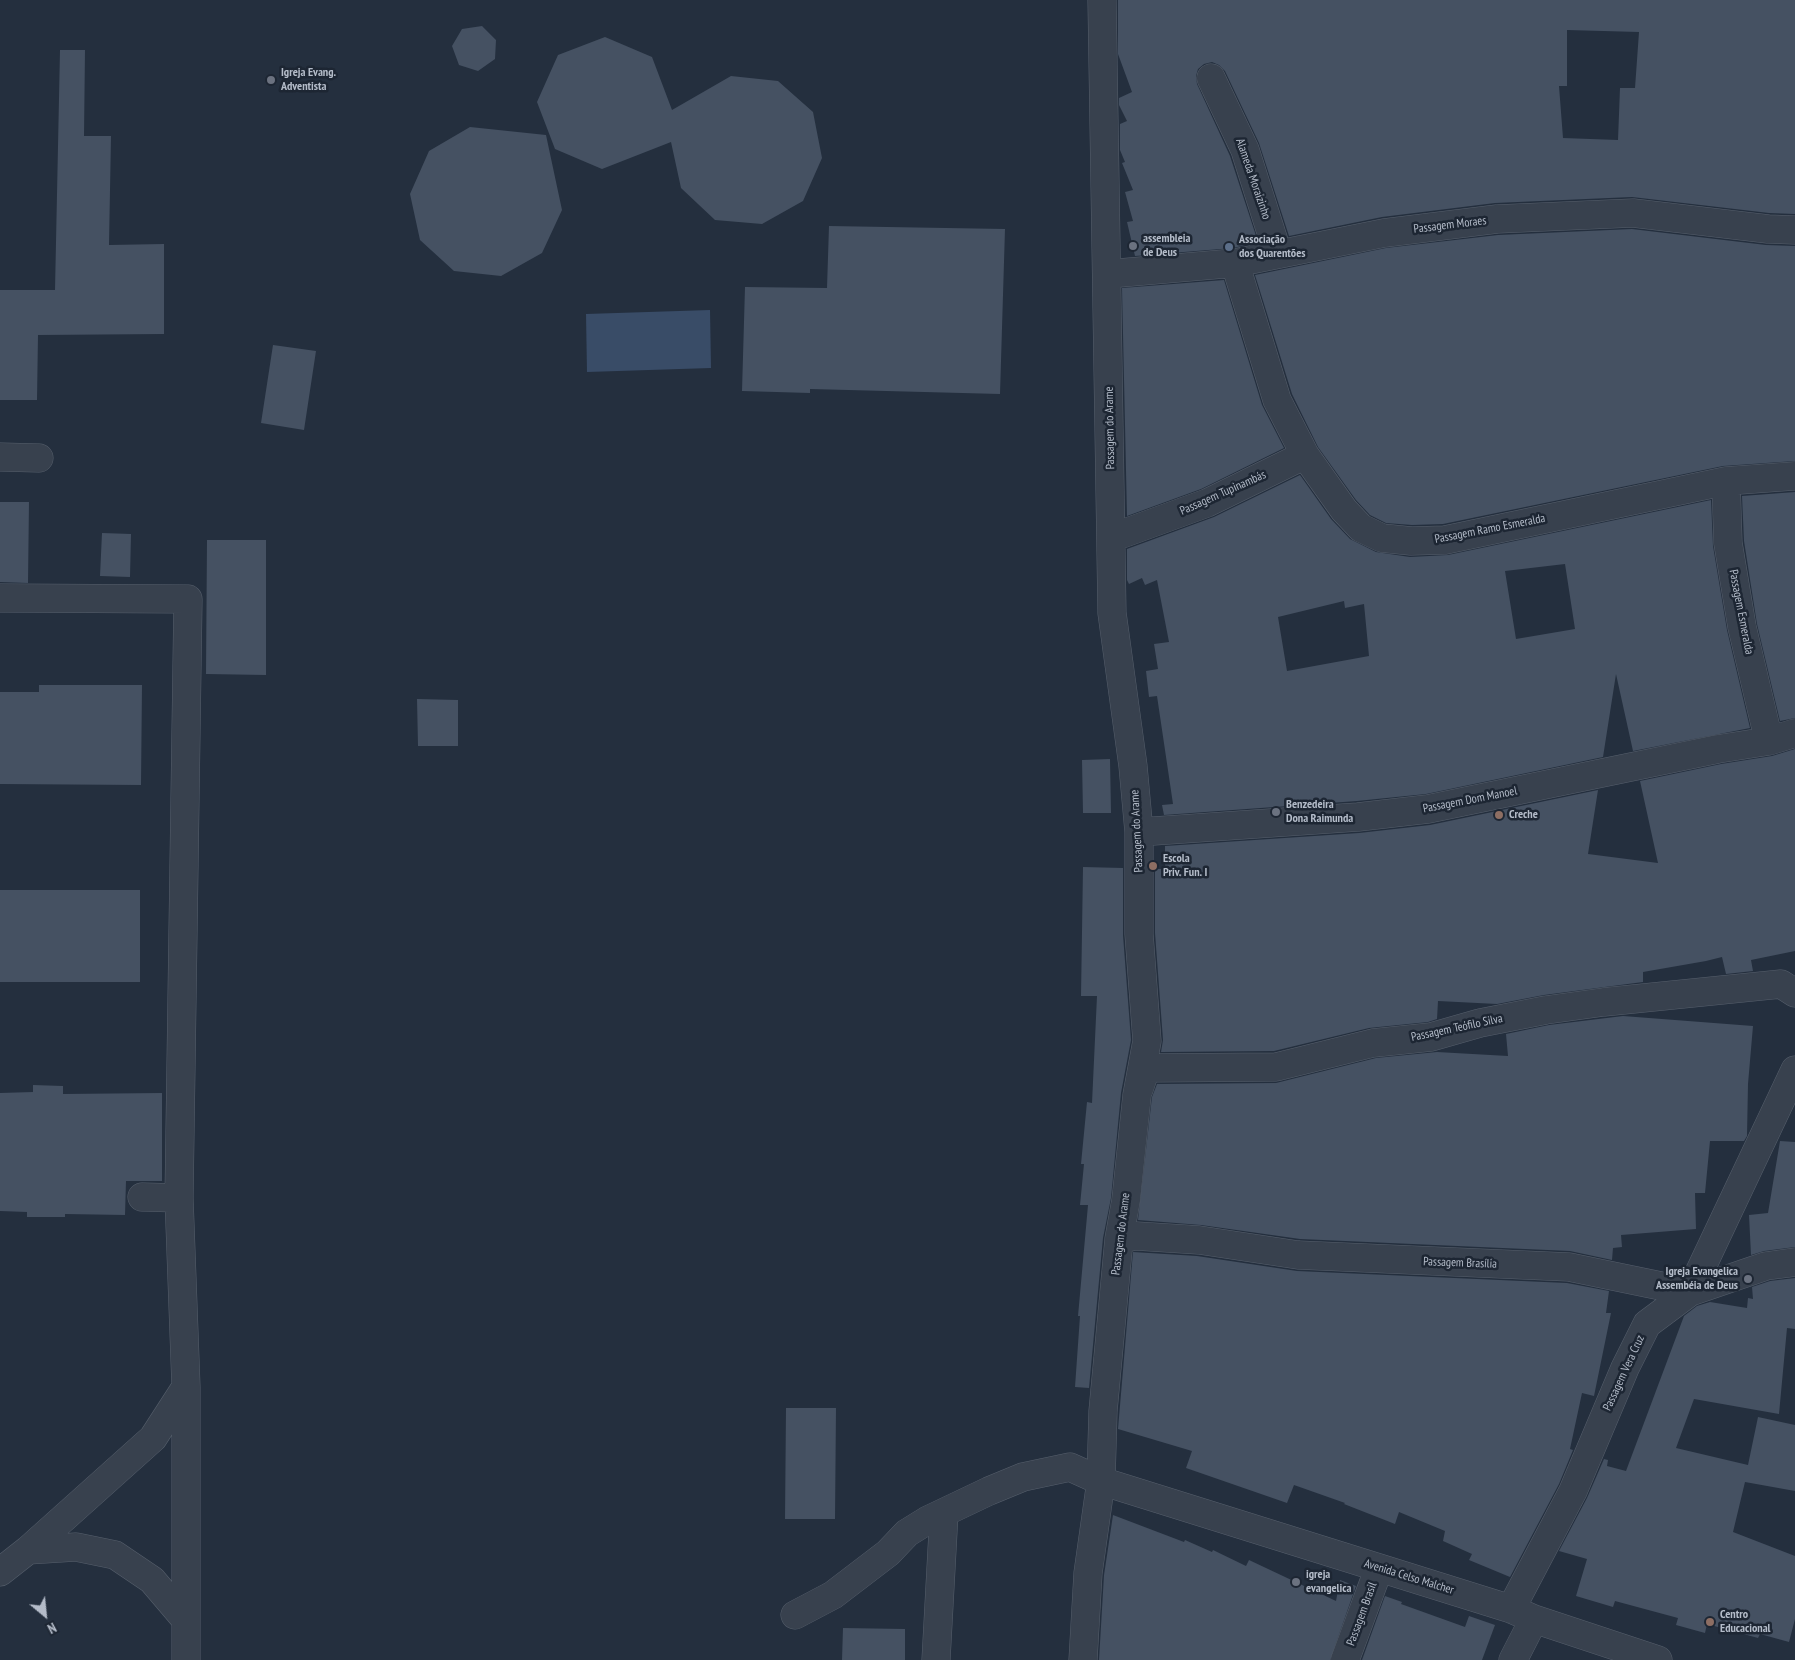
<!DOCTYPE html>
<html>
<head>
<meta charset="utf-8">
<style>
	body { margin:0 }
	#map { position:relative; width:1795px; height:1660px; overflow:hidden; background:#242f3e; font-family:"PT Sans Narrow",sans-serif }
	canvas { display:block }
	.north { position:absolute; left:20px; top:1590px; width:50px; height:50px; -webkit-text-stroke:4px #1d2633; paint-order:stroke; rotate:152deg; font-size:14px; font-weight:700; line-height:20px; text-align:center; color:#b4bcc9 }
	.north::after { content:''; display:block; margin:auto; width:18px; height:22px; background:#b4bcc9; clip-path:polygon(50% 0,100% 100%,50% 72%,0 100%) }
</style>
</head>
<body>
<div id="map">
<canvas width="1795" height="1660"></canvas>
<div class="north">N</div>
</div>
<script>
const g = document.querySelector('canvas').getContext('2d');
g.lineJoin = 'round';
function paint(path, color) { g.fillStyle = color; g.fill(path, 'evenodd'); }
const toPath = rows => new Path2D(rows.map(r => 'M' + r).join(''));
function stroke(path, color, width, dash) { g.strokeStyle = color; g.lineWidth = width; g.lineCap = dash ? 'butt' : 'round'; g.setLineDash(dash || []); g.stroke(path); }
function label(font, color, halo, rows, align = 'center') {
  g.font = font + ' "PT Sans Narrow",sans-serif'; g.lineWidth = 5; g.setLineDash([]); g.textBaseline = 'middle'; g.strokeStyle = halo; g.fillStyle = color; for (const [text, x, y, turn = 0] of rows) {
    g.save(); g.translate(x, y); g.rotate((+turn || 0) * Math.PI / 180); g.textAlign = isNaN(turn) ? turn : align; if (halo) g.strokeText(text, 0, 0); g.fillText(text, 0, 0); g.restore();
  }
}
paint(toPath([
	[710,310,711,368,587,372,586,314]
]), '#394c67');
paint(toPath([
	[1118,0,1795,0,1795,214,1769,213,1632,197,1495,203,1382,217,1289,236,1259,143,1225,71,1219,65,1212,62,1204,64,1198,69,1196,76,1197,84,1230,156,1258,242,1233,248,1135,256,1127,222,1133,221,1125,192,1133,190,1122,163,1125,162,1120,150,1120,124,1127,121,1119,105,1119,98,1132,92,1118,54],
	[1567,30,1639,32,1635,88,1620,88,1618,140,1563,138,1559,86,1567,86],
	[482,26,496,40,495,59,478,71,459,65,452,46,462,29],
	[605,37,652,57,672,110,731,76,778,81,813,112,822,158,803,201,762,224,715,220,681,188,671,142,602,169,555,149,537,102,558,55],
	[60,50,85,50,84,136,111,136,109,245,164,244,164,334,38,335,37,400,0,400,0,290,55,290],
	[470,127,546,135,562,210,542,253,501,276,454,271,420,240,410,194,429,151],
	[829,226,1005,229,1000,394,810,389,810,393,742,391,745,287,827,288],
	[1632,229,1766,245,1795,246,1795,461,1723,466,1443,524,1412,525,1386,523,1370,515,1356,500,1318,447,1292,394,1255,275,1386,248,1498,235],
	[1224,280,1262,405,1284,448,1201,489,1127,516,1122,288],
	[273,345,316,351,304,430,261,423],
	[1300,475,1331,519,1350,539,1376,552,1410,557,1448,555,1711,500,1713,546,1727,630,1750,728,1633,751,1616,674,1603,757,1426,794,1357,801,1164,815,1162,805,1173,804,1157,696,1149,697,1146,671,1158,669,1154,644,1169,642,1157,580,1145,585,1142,578,1129,584,1127,580,1127,549,1214,517],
	[1565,564,1575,629,1516,639,1505,571],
	[1344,601,1345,608,1364,604,1369,656,1287,671,1278,617],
	[1795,492,1795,718,1780,721,1757,624,1744,541,1742,496],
	[0,502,29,502,28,583,0,582],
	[102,533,131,534,130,577,100,576],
	[207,540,266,540,266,675,206,674],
	[39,685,142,685,141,785,0,784,0,692,39,692],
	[417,699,458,700,458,746,418,746],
	[1795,749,1795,951,1751,960,1753,971,1726,974,1722,957,1706,961,1643,972,1643,982,1544,995,1497,1004,1438,1001,1437,1019,1428,1022,1369,1028,1274,1051,1161,1052,1163,1040,1155,933,1155,869,1165,869,1165,846,1359,833,1430,825,1598,790,1588,854,1658,863,1640,781,1721,764,1772,756],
	[1110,759,1111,813,1083,813,1082,760],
	[1083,867,1123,868,1123,935,1131,1040,1121,1093,1111,1198,1103,1238,1089,1388,1075,1387,1080,1316,1078,1316,1088,1205,1080,1205,1084,1164,1081,1164,1087,1102,1092,1103,1097,996,1081,996],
	[0,890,140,890,140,982,0,982],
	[1623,1016,1753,1026,1748,1084,1747,1136,1744,1141,1710,1141,1705,1193,1695,1193,1696,1229,1621,1235,1622,1247,1613,1248,1612,1260,1570,1251,1300,1239,1201,1225,1138,1220,1152,1097,1157,1084,1276,1083,1376,1058,1437,1052,1508,1056,1506,1034,1549,1025],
	[33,1085,63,1086,63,1094,162,1093,162,1181,126,1181,125,1215,65,1214,65,1217,27,1217,27,1212,0,1211,0,1093,33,1092],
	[1780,1141,1795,1142,1795,1247,1764,1251,1751,1255,1749,1215,1768,1213],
	[1133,1252,1197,1256,1297,1271,1567,1283,1609,1291,1606,1313,1611,1313,1594,1396,1582,1393,1570,1449,1573,1450,1559,1484,1510,1577,1469,1560,1472,1554,1443,1541,1445,1531,1399,1512,1395,1524,1344,1504,1345,1503,1294,1485,1287,1503,1186,1468,1192,1451,1118,1429],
	[1795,1278,1795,1329,1787,1328,1779,1414,1694,1399,1676,1448,1748,1465,1758,1417,1795,1425,1795,1491,1745,1482,1733,1532,1795,1556,1795,1619,1789,1642,1760,1634,1758,1638,1707,1624,1705,1633,1676,1625,1678,1618,1615,1601,1613,1607,1576,1596,1587,1559,1559,1551,1587,1498,1604,1459,1608,1460,1607,1466,1626,1471,1684,1316,1697,1306,1710,1302,1747,1308,1748,1298,1753,1299,1752,1287,1770,1281],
	[786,1408,836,1408,835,1519,785,1519],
	[1113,1515,1184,1542,1185,1540,1212,1552,1213,1550,1246,1566,1249,1560,1336,1601,1340,1580,1356,1586,1330,1660,1099,1660,1104,1575],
	[1385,1596,1402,1602,1401,1604,1465,1627,1469,1616,1495,1625,1482,1660,1362,1660],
	[843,1628,905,1629,905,1660,842,1660]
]), '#455162');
const minor = toPath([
	[1211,78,1245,150,1278,254],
	[1235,263,1277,400,1305,455,1344,510,1361,528,1382,538,1411,541,1445,540,1726,481,1795,476],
	[1107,274,1235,263,1384,233,1497,219,1633,213,1768,229,1795,230],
	[0,457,39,458],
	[1726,481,1728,543,1742,627,1769,741],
	[1111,538,1207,503,1305,455],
	[0,598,188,599,179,1198,186,1387,186,1660],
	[1139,832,1358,817,1428,809,1718,749,1769,741,1795,733],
	[1139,1089,1146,1068,1276,1067,1373,1043,1431,1037,1480,1023,1546,1010,1604,1002,1781,984,1795,993],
	[142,1197,179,1198],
	[1119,1239,1136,1236,1199,1240,1298,1255,1569,1267,1690,1292,1766,1266,1795,1262],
	[28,1550,76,1547,115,1555,152,1580,186,1620],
	[0,1572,28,1550,153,1438,186,1387],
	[1511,1609,1573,1491,1625,1368,1647,1324,1690,1292,1795,1070],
	[795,1615,833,1595,888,1553,907,1533,928,1520,989,1491,1023,1477,1070,1467,1101,1481,1511,1609,1534,1619,1658,1660],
	[936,1660,944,1513],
	[1083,1660,1088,1573,1101,1481,1103,1411,1119,1239,1126,1200,1137,1095,1147,1041,1139,934,1139,832,1133,766,1112,613,1102,0],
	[1345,1660,1379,1568],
	[1513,1660,1534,1619]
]);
stroke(minor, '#565f6c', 29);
stroke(minor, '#38414e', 28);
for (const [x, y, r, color] of [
	[271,80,5,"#6b7280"],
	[1133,246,5,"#6b7280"],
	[1229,247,5,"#5c6f8a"],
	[1276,812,5,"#6b7280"],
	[1499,815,5,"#8d6e63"],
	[1153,866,5,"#8d6e63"],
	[1748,1279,5,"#6b7280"],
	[1296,1582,5,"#6b7280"],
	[1710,1622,5,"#8d6e63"]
]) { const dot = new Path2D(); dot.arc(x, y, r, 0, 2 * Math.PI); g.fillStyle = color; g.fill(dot); stroke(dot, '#1d2633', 2); }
label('bold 12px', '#b4bcc9', '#1d2633', [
	["Igreja Evang.",281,73],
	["Adventista",281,87],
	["assembleia",1143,239],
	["de Deus",1143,253],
	["Associação",1239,240],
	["dos Quarentões",1239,254],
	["Benzedeira",1286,805],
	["Dona Raimunda",1286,819],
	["Creche",1509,815],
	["Escola",1163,859],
	["Priv. Fun. I",1163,873],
	["Igreja Evangelica",1738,1272,"right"],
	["Assembéia de Deus",1738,1286,"right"],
	["igreja",1306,1575],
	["evangelica",1306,1589],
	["Centro",1720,1615],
	["Educacional",1720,1629]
], 'left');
label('12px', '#b4bcc9', '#1d2633', [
	["Alameda Moraizinho",1253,179,71],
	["Passagem Moraes",1450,225,-7],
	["Passagem do Arame",1110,428,-91],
	["Passagem Tupinambás",1223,493,-24],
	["Passagem Ramo Esmeralda",1490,529,-11],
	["Passagem Esmeralda",1741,612,79],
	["Passagem Dom Manoel",1470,800,-11],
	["Passagem do Arame",1137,831,-93],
	["Passagem Teófilo Silva",1457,1028,-12],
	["Passagem do Arame",1121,1234,-83],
	["Passagem Brasília",1460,1263,2],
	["Passagem Vera Cruz",1624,1373,-65],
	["Avenida Celso Malcher",1409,1577,17],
	["Passagem Brasil",1362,1614,-70]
]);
</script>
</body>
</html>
